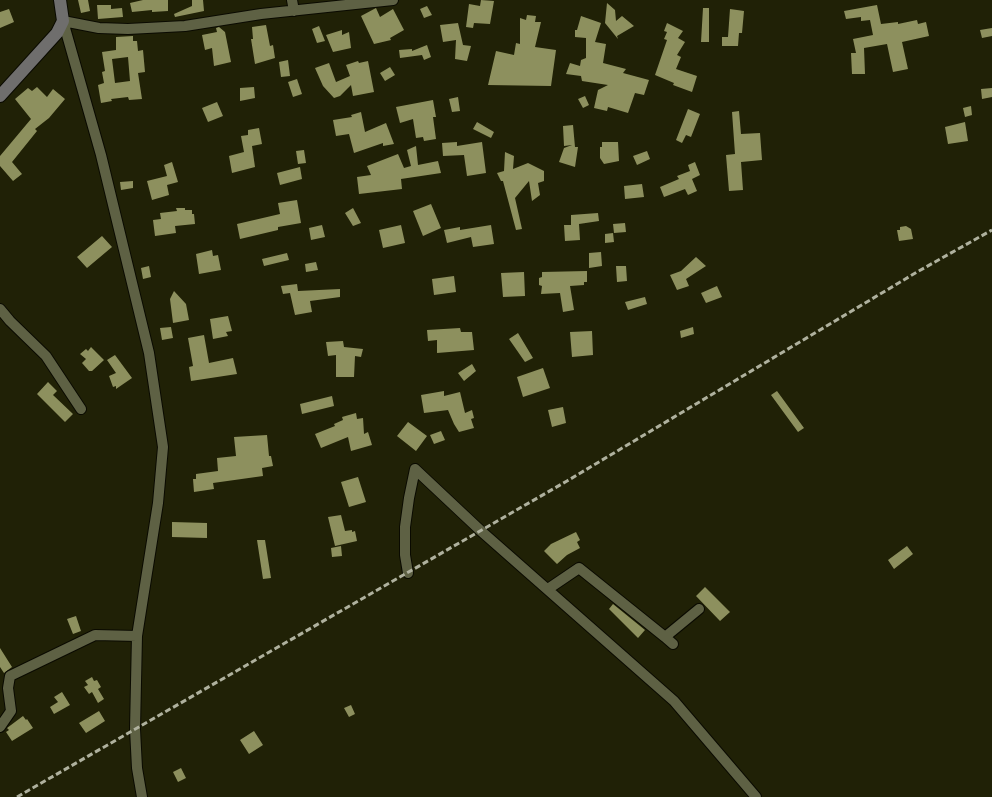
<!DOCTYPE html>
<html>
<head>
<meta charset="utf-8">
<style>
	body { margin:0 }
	canvas { display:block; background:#202106 }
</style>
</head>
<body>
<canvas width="992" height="797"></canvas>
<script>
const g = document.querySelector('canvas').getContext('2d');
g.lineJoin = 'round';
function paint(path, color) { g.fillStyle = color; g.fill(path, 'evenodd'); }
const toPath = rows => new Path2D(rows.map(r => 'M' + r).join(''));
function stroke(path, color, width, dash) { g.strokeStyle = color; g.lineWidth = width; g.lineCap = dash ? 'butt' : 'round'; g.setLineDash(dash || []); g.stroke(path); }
paint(toPath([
	[78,0,88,0,90,11,81,13],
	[143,0,168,0,168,11,152,12,152,10,132,12,130,3],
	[192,0,203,0,204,11,175,17,174,14,192,6],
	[481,0,494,1,490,24,474,23,473,28,466,27,469,4,480,6],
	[607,3,615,10,616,21,622,16,634,26,617,36,618,39,605,23],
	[97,5,111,5,111,9,122,8,123,17,98,19],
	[877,5,881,24,898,22,898,24,917,20,918,24,926,22,929,36,902,42,908,69,893,72,887,44,864,48,865,74,852,74,851,53,856,53,853,39,873,35,870,20,861,21,861,17,846,19,844,11],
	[427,6,432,15,424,18,420,9],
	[376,8,380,17,393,9,404,30,390,38,391,40,374,44,361,16],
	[703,8,709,8,709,42,701,42],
	[9,9,14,22,0,28,0,12],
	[730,9,744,11,742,33,739,33,738,46,722,46,722,37,728,37],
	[527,15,536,16,535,22,541,22,535,47,556,50,551,86,488,85,496,51,514,55,516,43,520,44,520,18,526,20],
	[581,16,601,23,595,42,606,44,603,63,626,69,623,73,649,80,644,95,635,93,628,113,608,107,607,111,594,108,598,90,608,85,582,81,581,76,566,74,570,63,580,66,581,60,586,58,586,38,575,37,575,30,577,30],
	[458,23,463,45,471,46,467,61,455,59,456,40,443,42,440,25],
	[667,23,683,31,678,38,685,42,677,55,681,57,676,69,697,76,692,92,673,85,674,83,655,75,667,40,664,39,667,32,664,31],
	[266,25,270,46,273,45,275,58,255,64,251,39,253,39,252,27],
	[319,26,325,41,317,43,312,29],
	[219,27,225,32,231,62,214,66,212,48,205,50,202,35,217,32,216,28],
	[992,28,992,36,982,38,980,30],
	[342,30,342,35,349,32,351,48,333,52,326,35],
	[133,36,133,41,137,41,138,51,143,50,145,72,138,73,142,99,129,100,128,97,111,99,112,101,101,103,98,85,104,83,102,72,105,71,102,52,116,50,116,37],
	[128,57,130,81,115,83,112,59],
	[427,45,431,57,424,60,422,55,400,58,399,50,412,49,412,51],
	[288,60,290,76,281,77,279,62],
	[358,61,359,63,368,61,374,92,353,96,351,85,340,96,334,98,323,86,315,68,329,63,336,82,350,76,346,65],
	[390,67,395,75,385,81,380,73],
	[297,79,302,94,293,97,288,82],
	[37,87,47,97,53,89,65,99,49,118,35,129,37,131,12,162,22,174,13,181,0,166,0,156,31,119,15,99,28,88,32,91],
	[254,87,255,98,240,101,240,88],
	[992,88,992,97,982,99,981,89],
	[585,96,589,105,583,108,578,99],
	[458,97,460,111,452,112,449,99],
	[433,100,436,117,433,117,436,139,424,141,423,137,416,138,413,119,400,123,396,107],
	[217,102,223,116,208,122,202,108],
	[971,106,972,115,965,117,963,108],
	[688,109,700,114,691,137,686,135,682,143,676,140],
	[739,111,741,134,760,133,762,160,741,162,743,190,729,191,726,155,735,154,732,112],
	[361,112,365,132,386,123,394,144,383,146,383,143,354,153,349,134,336,136,333,120,352,117,351,115],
	[477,122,494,132,491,138,473,129],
	[965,122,968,141,948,144,945,127],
	[573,125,575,147,578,147,575,167,559,162,564,148,572,145,564,146,563,126],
	[259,128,262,144,252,146,255,167,232,173,229,156,244,152,241,136,248,135,248,130],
	[457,142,457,146,482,142,486,173,467,176,464,155,443,156,442,143],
	[602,142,618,142,619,161,604,164,600,158,600,147,602,147],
	[416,146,418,165,438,161,441,173,401,179,402,189,359,194,357,177,371,175,367,166,398,154,404,168,411,166,407,150],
	[304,150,306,163,298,164,296,151],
	[647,151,650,159,637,165,633,156],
	[505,152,514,156,513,169,528,163,544,171,544,181,538,183,540,195,532,201,529,181,515,198,522,229,516,230,503,181,501,181,497,173,504,171],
	[172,162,178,182,167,185,169,195,152,200,147,181,167,176,164,165],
	[695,162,700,175,692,179,697,191,688,195,685,189,664,197,660,187,679,179,677,176,690,171,688,165],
	[300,167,302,179,280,185,277,173],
	[133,181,133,188,121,190,120,182],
	[642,184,644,197,625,199,624,186],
	[297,200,301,223,278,227,278,230,240,239,237,224,280,214,278,203],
	[431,204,441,228,423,236,413,211],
	[176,208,185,208,185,210,192,210,192,214,194,214,195,224,175,226,176,233,155,236,153,220,161,219,160,213,177,211],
	[353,208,361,223,353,226,345,213],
	[598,213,599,221,579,224,580,240,565,241,564,225,571,225,571,215],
	[625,223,626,232,614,233,613,224],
	[322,225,325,237,311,240,309,228],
	[401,225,405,243,383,248,379,230],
	[491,225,494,244,473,247,471,237,447,243,444,230,460,227,460,230],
	[906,226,911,229,913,239,899,241,897,230,900,230,900,227],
	[613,233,614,242,605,243,605,234],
	[102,236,112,247,87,268,77,257],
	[212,250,213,256,218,255,221,270,199,274,196,254],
	[601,252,602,266,589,268,589,253],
	[287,253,289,260,264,266,262,259],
	[696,257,706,266,686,279,689,286,677,290,670,275,681,271],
	[316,262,318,270,306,272,305,264],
	[149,266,151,277,143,279,141,268],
	[616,266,626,266,627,281,617,282],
	[587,271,587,282,584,282,584,285,570,286,574,310,563,312,560,293,541,294,542,286,539,285,539,278,542,277,542,272],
	[524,272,525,296,503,297,501,273],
	[454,276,456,292,434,295,432,279],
	[297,284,298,291,340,289,340,297,310,301,312,312,295,315,290,293,283,294,281,286],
	[717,286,722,297,706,303,701,293],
	[174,291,186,304,189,320,173,323,170,299],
	[645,297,647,304,628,310,625,302],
	[228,316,232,331,226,332,228,336,213,339,210,319],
	[171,327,173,338,162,340,160,328],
	[693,327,694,334,681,338,680,331],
	[460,328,461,332,472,332,474,350,437,353,437,340,428,341,427,330],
	[592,331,593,355,572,357,570,332],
	[518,333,533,358,525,362,509,339],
	[204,335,209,363,233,358,237,374,191,381,189,367,193,366,188,338],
	[343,341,344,347,363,349,361,357,355,356,354,377,336,377,336,355,328,356,326,342],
	[91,347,104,360,92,371,89,371,82,363,86,359,80,354,86,349,88,351],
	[115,355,132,378,116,389,116,386,113,387,109,376,116,373,107,360],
	[472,364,476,371,464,381,458,373],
	[543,368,550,388,523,397,517,377],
	[48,382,57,391,53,395,73,414,65,422,37,394],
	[444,391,444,396,460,392,465,413,472,410,474,418,471,419,474,428,459,432,454,424,448,410,424,413,421,395],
	[777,391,804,428,798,432,771,395],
	[332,396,334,406,302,414,300,404],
	[563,407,566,423,552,427,548,410],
	[356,413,357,419,363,418,364,434,368,432,372,445,351,451,348,437,321,448,315,434,335,426,334,424,343,420,342,417],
	[408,422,427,436,416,451,397,436],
	[441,431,445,440,434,444,430,435],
	[267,435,269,456,271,456,273,466,262,468,263,476,213,483,214,489,194,492,193,479,196,479,196,474,218,471,217,458,236,456,234,437],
	[358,477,366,502,349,507,341,482],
	[341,515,345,531,352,530,352,532,355,531,357,541,335,546,328,517],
	[172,522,207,523,207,538,172,537],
	[576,532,580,540,577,542,580,548,567,555,557,564,544,551,551,544],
	[257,540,265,540,271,578,263,579],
	[341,546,342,556,332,557,331,548],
	[907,546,913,554,894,569,888,560],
	[705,587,730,612,720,621,696,596],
	[613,604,645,630,638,638,609,609],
	[76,616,81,631,73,634,67,619],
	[0,648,12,667,4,673,0,667],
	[92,677,94,681,97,680,101,687,98,689,104,699,98,703,92,692,89,694,84,687,88,685,85,681],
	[62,692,70,705,54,714,50,707,58,702,54,697],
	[351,705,355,714,349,717,344,708],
	[99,711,105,721,86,733,79,723],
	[23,716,26,720,27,719,33,728,12,741,6,732,9,730,7,728],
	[254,731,263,745,249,754,240,740],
	[181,768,186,778,178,782,173,772]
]), '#8d905e');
const street = toPath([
	[292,0,294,11],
	[0,309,10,321,46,356,81,409],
	[408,573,405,555,405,527,409,498,415,469,481,531,674,701,756,797],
	[548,589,579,568,665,637,699,609],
	[665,637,673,644],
	[0,727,11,711,8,688,10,676,95,635,137,636],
	[142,797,137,768,135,729,137,636,158,503,163,447,149,353,101,155,63,21,99,28,128,29,185,26,261,14,393,0]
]);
const secondary = toPath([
	[0,96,57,33,63,21,60,0]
]);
stroke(street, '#0a0a00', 12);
stroke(secondary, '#0a0a00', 14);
stroke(street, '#5e6144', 10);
stroke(secondary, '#6f6e6d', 12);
stroke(toPath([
	[17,797,567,481,917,272,992,230]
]), '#afb19e', 3, [6, 3]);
</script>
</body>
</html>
